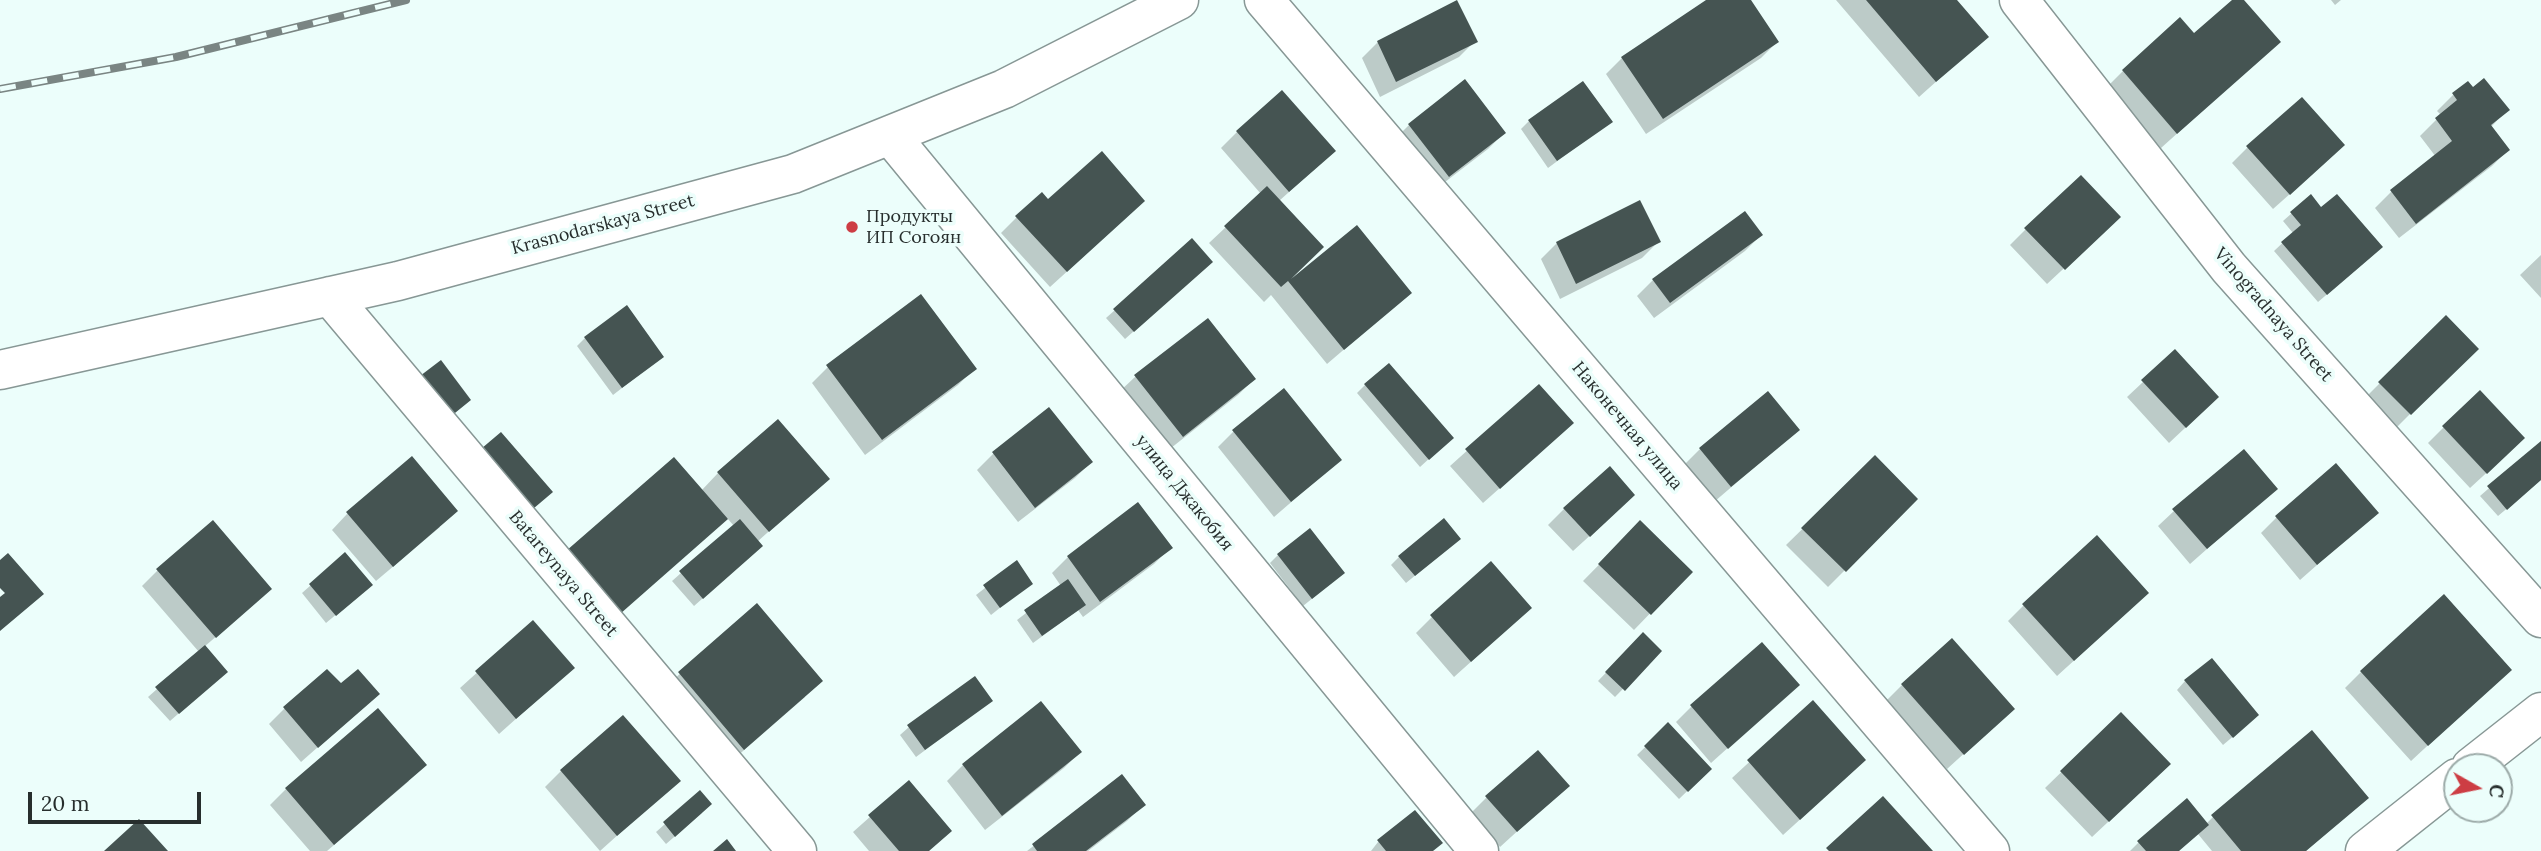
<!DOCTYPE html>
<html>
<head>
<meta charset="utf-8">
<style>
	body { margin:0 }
	#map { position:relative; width:2541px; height:851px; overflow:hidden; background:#ecfefb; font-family:Lora,serif }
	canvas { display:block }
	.north { position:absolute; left:2443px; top:753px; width:70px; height:70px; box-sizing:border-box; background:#ecfefb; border:2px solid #9daba9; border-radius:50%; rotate:99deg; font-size:19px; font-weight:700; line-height:28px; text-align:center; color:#272e2d }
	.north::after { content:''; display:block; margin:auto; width:24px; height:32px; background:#cd3d44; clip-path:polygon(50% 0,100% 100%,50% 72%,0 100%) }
	.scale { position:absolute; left:28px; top:792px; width:173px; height:32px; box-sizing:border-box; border:4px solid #272e2d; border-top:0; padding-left:9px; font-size:21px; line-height:24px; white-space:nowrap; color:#272e2d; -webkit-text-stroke:5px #ecfefb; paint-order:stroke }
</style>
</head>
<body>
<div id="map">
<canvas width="2541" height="851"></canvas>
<div class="north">С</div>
<div class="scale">20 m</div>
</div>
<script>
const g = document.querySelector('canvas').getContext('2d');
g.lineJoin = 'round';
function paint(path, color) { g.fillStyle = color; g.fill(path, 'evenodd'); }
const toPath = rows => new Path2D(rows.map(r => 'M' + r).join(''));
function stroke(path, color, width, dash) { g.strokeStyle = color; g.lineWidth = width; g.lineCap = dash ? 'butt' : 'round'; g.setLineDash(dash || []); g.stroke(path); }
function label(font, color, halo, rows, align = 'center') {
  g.font = font + ' Lora,serif'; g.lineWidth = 7; g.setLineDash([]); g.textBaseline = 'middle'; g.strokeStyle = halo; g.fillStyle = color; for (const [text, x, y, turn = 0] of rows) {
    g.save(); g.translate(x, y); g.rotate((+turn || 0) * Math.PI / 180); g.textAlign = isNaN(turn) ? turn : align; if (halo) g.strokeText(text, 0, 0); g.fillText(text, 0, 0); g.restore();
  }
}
paint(toPath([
	[1709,0,1749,0,1777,42,1761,58,1646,134,1606,74,1622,58],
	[1836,0,1954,0,1986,37,1919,97],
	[2234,0,2242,0,2279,42,2161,148,2107,87,2123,71,2194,36],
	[2331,0,2341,0,2335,5],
	[1456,3,1475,41,1459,57,1380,97,1362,58,1378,42],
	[2453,95,2507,110,2491,127,2508,150,2492,166,2399,238,2375,208,2391,192,2436,157,2420,136,2441,115,2437,111],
	[1529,121,1610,122,1548,168,1521,129],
	[1409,125,1504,133,1488,149,1432,192,1393,141],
	[1237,132,1317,167,1279,201,1293,279,1410,293,1327,364,1271,295,1264,302,1209,243,1261,194,1221,148],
	[2248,147,2327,161,2273,209,2232,163],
	[1048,201,1127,217,1050,287,1001,233,1017,217],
	[2321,210,2372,256,2318,302,2274,251,2293,233,2283,221,2292,213],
	[2026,229,2102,233,2047,284,2010,245],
	[1761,235,1745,251,1654,318,1637,296,1653,280],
	[1658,242,1642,258,1560,299,1541,259,1557,243],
	[2541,255,2541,298,2520,275],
	[1203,270,1125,339,1106,318,1115,310],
	[2446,317,2476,348,2394,430,2364,399],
	[1208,320,1254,379,1238,395,1166,452,1119,392,1135,377],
	[585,338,662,357,613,395,577,346],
	[828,367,974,369,958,385,865,455,812,383],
	[2143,382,2201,413,2169,443,2127,397],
	[1365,385,1443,446,1420,467,1357,393],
	[1539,386,1555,439,1483,503,1450,466],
	[1049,409,1091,462,1075,478,1018,522,977,470,993,454],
	[2444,427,2507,454,2470,488,2428,443],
	[1798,430,1714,502,1684,465,1700,449],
	[1234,431,1340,460,1274,517,1218,447],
	[2541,443,2541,480,2498,516,2480,496],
	[1875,458,1916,499,1828,587,1786,545],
	[718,473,827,479,757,542,752,555,694,606,672,581,734,526,727,518,603,628,701,491],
	[2275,489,2190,564,2158,526,2174,511],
	[1138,504,1170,548,1154,564,1083,617,1078,610,1033,643,1017,620,1061,586,1052,573,1068,557],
	[1564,509,1617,511,1573,551,1548,525],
	[2376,513,2300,580,2261,533,2277,517],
	[347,514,440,527,376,581,332,530],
	[1640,523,1690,572,1634,630,1583,581],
	[1450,547,1406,583,1391,565,1399,557],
	[345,555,362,593,326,623,302,593],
	[1278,555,1334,581,1303,606,1270,563],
	[1017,563,1031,583,991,615,976,595],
	[158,570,254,604,204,647,217,680,170,721,148,697,199,652,142,586],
	[757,605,805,697,727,765,663,689],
	[2024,605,2131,609,2057,676,2008,621],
	[1432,617,1513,624,1454,677,1416,633],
	[533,622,573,668,499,734,460,688],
	[1643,634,1660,651,1615,697,1598,681],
	[2361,672,2493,685,2411,761,2345,688],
	[2185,681,2249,723,2223,745,2177,690],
	[1798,685,1711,763,1676,722,1692,706],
	[1902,685,2013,709,1947,769,1886,701],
	[991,701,916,757,900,735,909,727],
	[1813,703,1848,776,1783,835,1732,778],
	[285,708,361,709,301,762,269,724],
	[2121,714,2153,780,2092,837,2045,788],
	[1668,725,1710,769,1679,799,1637,755],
	[1080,752,1064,768,985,830,947,781,963,765],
	[561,771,678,781,600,851,545,787],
	[1122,777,1143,805,1127,821,1088,851,1027,851],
	[409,781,327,851,310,851,270,805,286,789],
	[908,783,929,851,869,851,853,832],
	[1567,786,1500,847,1471,813,1487,797],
	[700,793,702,813,666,844,656,832],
	[2366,798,2306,851,2212,851,2198,834,2178,851,2130,851,2139,842,2206,824,2213,817],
	[1415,812,1433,851,1371,851,1378,842]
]), '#0003');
paint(toPath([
	[1457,0,1478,42,1396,82,1377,41],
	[1706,0,1751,0,1779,42,1663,119,1621,57],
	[1866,0,1957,0,1989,37,1936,82],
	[2232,0,2244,0,2281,42,2177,134,2122,70,2180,17,2194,33],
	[2484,78,2510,110,2491,125,2510,150,2416,224,2390,190,2452,141,2435,118,2457,100,2452,93,2468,81,2473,87],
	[1465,79,1506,133,1449,177,1408,124],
	[1583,81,1613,122,1557,161,1528,120],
	[1282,90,1336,151,1289,192,1236,131],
	[2302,97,2345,145,2290,195,2246,146],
	[1102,151,1145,201,1067,272,1015,216,1042,192,1048,199],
	[2081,175,2121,217,2065,270,2024,228],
	[1267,186,1324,247,1291,279,1357,225,1412,293,1344,350,1288,281,1281,287,1224,226],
	[2311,194,2321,207,2337,194,2383,247,2327,295,2281,242,2301,225,2290,212],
	[1640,200,1661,242,1576,284,1556,242],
	[1745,211,1763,235,1670,303,1652,279],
	[1192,238,1213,262,1134,332,1113,309],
	[921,294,977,369,882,440,826,365],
	[627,305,664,357,622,388,584,337],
	[2446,315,2479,349,2411,415,2378,382],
	[1208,318,1256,379,1183,437,1134,375],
	[2175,349,2219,397,2186,428,2141,380],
	[441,360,471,400,450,417,420,376],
	[1389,363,1454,438,1429,460,1364,384],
	[1539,384,1574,423,1500,489,1465,449],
	[1284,388,1342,460,1291,502,1232,430],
	[2480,390,2525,438,2487,474,2442,426],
	[1768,391,1800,430,1731,487,1699,448],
	[1049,407,1093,462,1035,508,992,452],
	[778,419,830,479,769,532,717,472],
	[501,432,553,492,527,514,475,454],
	[2541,441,2541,480,2507,510,2487,486],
	[2244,449,2278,489,2207,549,2172,509],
	[1875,455,1918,499,1846,572,1801,528],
	[412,456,458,511,393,567,346,512],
	[674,457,728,519,620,614,566,551],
	[2336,463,2379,513,2317,565,2275,516],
	[1610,466,1635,495,1590,537,1563,508],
	[1138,502,1173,548,1100,602,1067,556],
	[1444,518,1461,539,1415,576,1398,556],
	[740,519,763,546,703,599,679,571],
	[213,520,272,589,216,638,156,569],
	[1640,520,1693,572,1651,615,1598,564],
	[1310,528,1345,573,1312,599,1277,554],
	[2097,535,2149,593,2074,661,2022,604],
	[345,552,373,585,336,616,309,584],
	[8,553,44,594,0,631,0,597,5,593,0,588,0,560],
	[1017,560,1033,584,1000,608,983,585],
	[1491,561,1532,608,1471,662,1430,615],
	[1068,579,1086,605,1042,636,1024,610],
	[2444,594,2512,670,2428,746,2360,671],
	[757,603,823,681,744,750,678,672],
	[533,620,575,668,516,719,475,671],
	[1643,632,1662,651,1625,691,1605,672],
	[1952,638,2015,709,1964,755,1901,684],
	[1762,642,1800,685,1728,749,1690,705],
	[205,645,228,672,179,714,155,687],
	[2212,658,2259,715,2233,738,2184,680],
	[327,669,341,683,358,669,380,694,318,748,283,707],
	[975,676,993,701,925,750,907,725],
	[1813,700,1866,760,1800,820,1747,760],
	[1041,701,1082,752,1002,816,962,764],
	[378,708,427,765,334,845,285,788],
	[2121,712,2171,764,2109,822,2060,771],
	[623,715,681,781,617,836,560,770],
	[1668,722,1712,769,1688,792,1644,746],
	[2312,730,2369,798,2306,851,2241,851,2211,815],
	[1538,750,1570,786,1517,832,1485,796],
	[1122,774,1146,805,1086,851,1037,851,1032,844],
	[909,780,952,831,929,851,899,851,868,815],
	[700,790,712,804,675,837,663,822],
	[1883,796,1933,851,1829,851,1826,848],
	[2187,798,2209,825,2179,851,2146,851,2137,841],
	[1415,810,1443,843,1433,851,1386,851,1377,840],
	[139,819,168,851,104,851],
	[727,839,736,851,713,851]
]), '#455452');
const street = toPath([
	[1264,0,1990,851],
	[2019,0,2229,268,2541,618],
	[890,135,1479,851],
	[330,296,797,851],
	[0,370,398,281,793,174,1004,89,1179,0],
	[2471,767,2541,712],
	[2365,851,2457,778]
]);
stroke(street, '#879795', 41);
stroke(street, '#fff', 38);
const rail = toPath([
	[0,89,176,57,406,0]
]);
stroke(rail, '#7a8583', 8);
stroke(rail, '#ecfefb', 5, [16]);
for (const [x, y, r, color] of [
	[852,227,7,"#cd3d44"]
]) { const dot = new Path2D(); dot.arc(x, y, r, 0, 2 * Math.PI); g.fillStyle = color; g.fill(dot); stroke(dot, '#ecfefb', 2.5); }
label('18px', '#272e2d', '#ecfefb', [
	["Продукты",866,217],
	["ИП Согоян",866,238]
], 'left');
label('18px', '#272e2d', '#ecfefb', [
	["Krasnodarskaya Street",603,225,-15],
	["Vinogradnaya Street",2273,315,49],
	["Наконечная улица",1627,426,50],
	["улица Джакобия",1184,493,51],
	["Batareynaya Street",563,574,50]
]);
</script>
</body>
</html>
